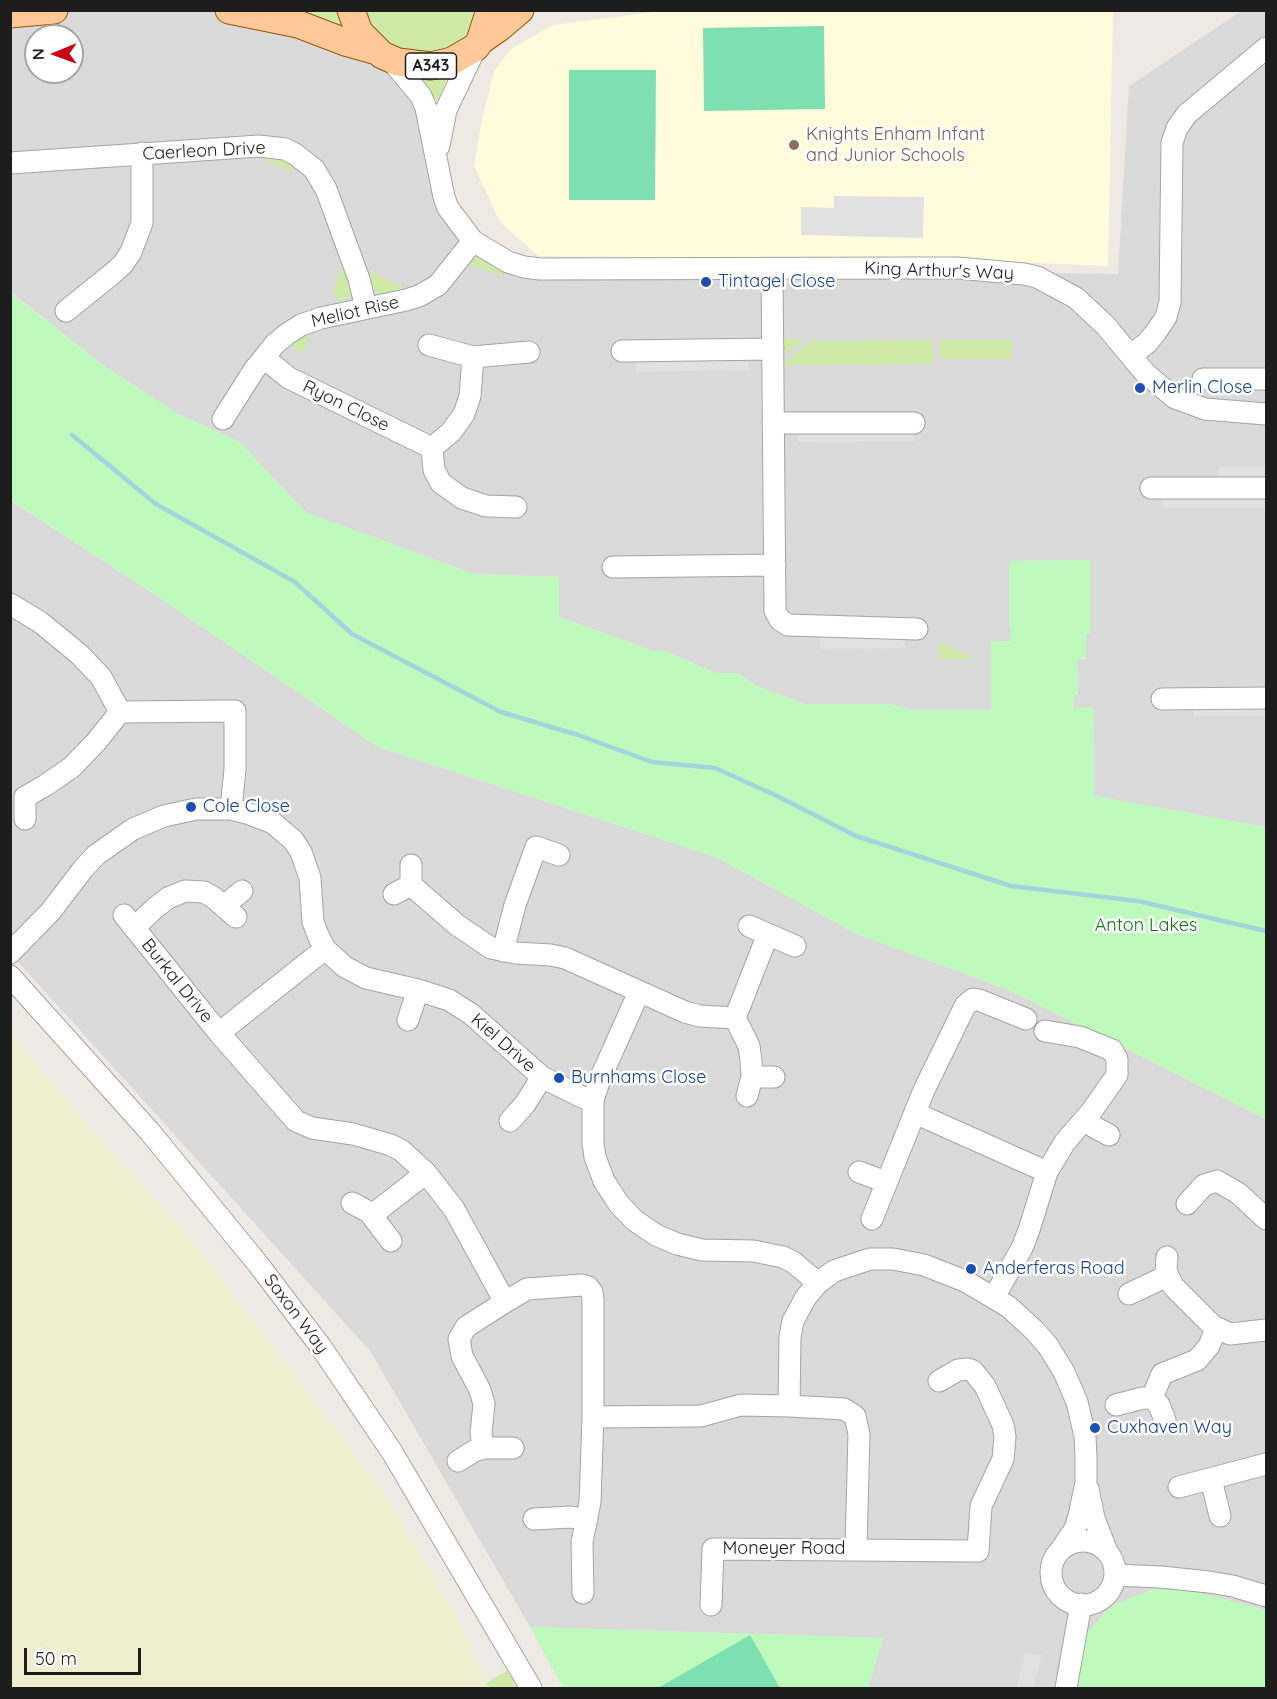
<!DOCTYPE html>
<html>
<head>
<meta charset="utf-8">
<style>
	body { margin:0 }
	#map { position:relative; width:1277px; height:1699px; overflow:hidden; background:#eee9e2; font-family:Quicksand,sans-serif }
	canvas { display:block }
	.frame { position:absolute; inset:0; border:12px solid #1d1d1d; pointer-events:none }
	.north { position:absolute; left:24px; top:24px; width:60px; height:60px; box-sizing:border-box; background:#fff; border:2px solid #a5a5a5; border-radius:50%; rotate:269deg; font-size:16px; font-weight:700; line-height:24px; text-align:center; color:#1d1d1d }
	.north::after { content:''; display:block; margin:auto; width:21px; height:27px; background:#ca0014; clip-path:polygon(50% 0,100% 100%,50% 72%,0 100%) }
	.scale { position:absolute; left:24px; top:1648px; width:117px; height:27px; box-sizing:border-box; border:3px solid #1d1d1d; border-top:0; padding-left:8px; font-size:18px; line-height:21px; white-space:nowrap; color:#1d1d1d; -webkit-text-stroke:4px #fff; paint-order:stroke }
</style>
</head>
<body>
<div id="map">
<canvas width="1277" height="1699"></canvas>
<div class="frame"></div>
<div class="north">N</div>
<div class="scale">50 m</div>
</div>
<script>
const g = document.querySelector('canvas').getContext('2d');
g.lineJoin = 'round';
function paint(path, color) { g.fillStyle = color; g.fill(path, 'evenodd'); }
const toPath = rows => new Path2D(rows.map(r => 'M' + r).join(''));
function stroke(path, color, width, dash) { g.strokeStyle = color; g.lineWidth = width; g.lineCap = dash ? 'butt' : 'round'; g.setLineDash(dash || []); g.stroke(path); }
function label(font, color, halo, rows, align = 'center') {
  g.font = font + ' Quicksand,sans-serif'; g.lineWidth = 5; g.setLineDash([]); g.textBaseline = 'middle'; g.strokeStyle = halo; g.fillStyle = color; for (const [text, x, y, turn = 0] of rows) {
    g.save(); g.translate(x, y); g.rotate((+turn || 0) * Math.PI / 180); g.textAlign = isNaN(turn) ? turn : align; if (halo) g.strokeText(text, 0, 0); g.fillText(text, 0, 0); g.restore();
  }
}
paint(toPath([
	[55,10,229,11,377,51,421,96,444,197,508,262,707,268,1118,274,1129,86,1241,11,1266,11,1266,827,1094,796,1093,708,1074,708,1074,695,1078,695,1077,659,1086,634,1090,634,1090,560,1009,561,1009,628,1011,628,1011,641,991,642,991,710,912,710,888,704,804,704,754,685,739,673,715,673,666,651,654,651,559,617,558,577,474,574,307,513,239,442,178,414,101,364,11,292,10,14],
	[36,36,72,36,72,72,36,72],
	[10,500,157,596,378,747,716,857,857,934,1009,990,1266,1119,1266,1688,868,1688,883,1638,530,1627,371,1352,11,954]
]), '#dbdada');
paint(toPath([
	[669,10,1113,11,1108,266,966,260,538,256,500,222,474,166,481,124,494,71,511,49,553,25]
]), '#fffbdb');
paint(toPath([
	[10,1034,106,1146,191,1239,388,1498,456,1616,489,1688,11,1688]
]), '#eeedcd');
paint(toPath([
	[286,11,342,11,351,33],
	[361,11,484,11,473,32,456,48,421,57,379,40],
	[451,71,438,99,435,99,420,77],
	[261,152,295,163,292,171,256,156],
	[476,258,484,258,503,269,503,273,499,275,464,263],
	[343,265,352,288,350,294,342,303,332,292],
	[362,268,410,290,384,294,376,291,369,284],
	[305,332,310,335,303,353,294,349,291,342],
	[780,339,801,339,802,341,780,358],
	[933,340,933,364,781,365,811,341],
	[940,340,1012,340,1012,359,940,359],
	[938,643,971,656,971,659,939,659],
	[507,1671,517,1688,489,1688,486,1683]
]), '#cfeaa6');
paint(toPath([
	[10,292,101,364,178,414,239,442,307,513,474,574,559,577,559,617,654,651,666,651,715,673,739,673,754,685,804,704,888,704,912,710,991,710,991,642,1011,641,1011,629,1009,628,1009,561,1090,560,1090,634,1086,635,1086,659,1077,659,1078,695,1074,695,1074,708,1093,707,1094,796,1266,827,1266,1119,1009,990,857,934,716,857,378,747,157,596,11,500],
	[1153,1589,1196,1592,1266,1610,1266,1688,1075,1688,1087,1633,1111,1606],
	[530,1627,883,1638,868,1688,563,1688]
]), '#bffabd');
paint(toPath([
	[824,26,825,109,704,111,703,28],
	[569,70,656,70,655,200,569,200],
	[750,1635,780,1688,658,1688]
]), '#7ee0b0');
paint(toPath([
	[834,196,924,197,923,238,801,235,801,207,834,208],
	[749,356,749,370,636,372,636,358],
	[914,427,914,441,798,442,798,428],
	[1219,467,1266,467,1266,482,1219,481],
	[1163,495,1266,496,1266,508,1163,508],
	[905,636,905,648,820,649,820,637],
	[1194,704,1266,704,1266,716,1194,716],
	[1025,1654,1042,1655,1033,1688,1016,1688]
]), '#e1e1e1');
stroke(toPath([
	[72,435,156,504,295,582,352,634,501,712,578,735,652,762,715,768,775,795,856,836,1011,886,1138,901,1266,931]
]), '#a1d6dd', 4.5);
const minor = toPath([
	[391,60,421,96,426,108,444,197,448,208,473,241,508,262,524,267,540,269,916,268,958,268,1024,274,1037,277,1076,298,1105,325,1145,373,1175,398,1205,409,1266,414],
	[439,146,446,110,476,47],
	[10,163,259,146,285,149,295,154,314,169,326,189,359,279,366,308],
	[772,269,775,611,780,620,788,625,917,629],
	[66,311,112,274,123,264,131,252,142,223,142,153],
	[429,345,473,357,529,352],
	[622,351,773,349],
	[1131,355,1147,343,1156,332,1166,317,1170,302,1172,143,1177,128,1187,114,1266,48],
	[473,357,470,396,464,414,451,432,432,448,434,470,441,483,462,498,486,506,516,507],
	[264,358,289,378,432,448],
	[1203,379,1266,379],
	[223,419,254,370,275,344,287,334,301,325,321,318,406,300,419,296,438,285,473,241],
	[773,423,914,423],
	[1151,488,1266,488],
	[613,567,775,565],
	[10,604,40,622,79,654,101,677,120,712],
	[1162,699,1266,698],
	[25,819,25,797,46,785,72,767,96,742,120,712,235,711,235,769,231,809],
	[411,865,411,885,457,925,491,948,516,953,551,955,565,958,685,1012,700,1016,735,1018,749,1046,751,1061,752,1077,747,1096],
	[394,894,411,885],
	[224,906,242,891],
	[124,915,219,1033],
	[749,926,795,946],
	[134,928,155,908,168,898,185,891,204,892,213,897,236,917],
	[325,949,219,1033,296,1121,312,1128,353,1134,391,1145,402,1151,426,1173,454,1209,505,1302,527,1289,582,1285,588,1287,592,1292,593,1300,593,1417,590,1502,582,1542,583,1593],
	[503,951,515,905,536,847,559,855],
	[10,953,51,911,83,869,96,855,133,829,164,816,196,809,231,809,247,813,273,823,293,840,301,852,310,878,313,922,318,935,325,949,345,967,366,978,418,990,449,1000,471,1014,542,1077,584,1098,593,1100],
	[10,976,150,1132,258,1264,321,1347,392,1452,531,1688],
	[639,992,600,1079,593,1100,593,1143,595,1157,604,1181,619,1204,634,1220,656,1235,677,1244,702,1250,753,1251,783,1257,793,1262,818,1283],
	[735,1018,768,934],
	[408,1020,418,990],
	[752,1077,774,1077],
	[915,1113,1047,1172],
	[1085,1120,1094,1127,1109,1135],
	[510,1121,525,1104,542,1077],
	[859,1172,886,1182],
	[352,1203,369,1212,391,1241],
	[1187,1204,1204,1185,1217,1181,1238,1193,1266,1219],
	[372,1215,426,1173],
	[872,1219,924,1090,965,1006,973,999,979,1000,1026,1019],
	[1167,1257,1166,1271,1173,1286,1213,1326,1230,1334,1266,1330],
	[1129,1294,1167,1276],
	[994,1297,1022,1248,1029,1230,1047,1172,1065,1142,1091,1112,1117,1075,1117,1059,1112,1050,1080,1037,1045,1031],
	[1152,1398,1162,1374,1197,1360,1209,1346,1216,1328],
	[1116,1405,1143,1398,1152,1398,1159,1405,1165,1420],
	[789,1406,844,1409,855,1416,859,1434,856,1549],
	[593,1417,701,1416,741,1405,789,1406,790,1337,793,1321,806,1297,818,1283,834,1271,870,1259,893,1259,924,1265,965,1281,1009,1307,1035,1331,1048,1346,1064,1372,1077,1402,1085,1436,1086,1457,1086,1483,1079,1516,1075,1529,1062,1548],
	[483,1448,481,1433,484,1404,480,1390,462,1356,459,1339,466,1327,505,1302],
	[458,1461,476,1450,486,1448,513,1448],
	[1211,1479,1220,1516],
	[1179,1487,1266,1464],
	[1088,1489,1094,1518,1107,1552],
	[534,1519,571,1517,587,1520],
	'1051 1573a32 32 0 1 1 64 0a32 32 0 1 1-64 0Z',
	[1115,1575,1161,1577,1209,1582,1233,1586,1266,1596],
	[711,1605,713,1549,978,1551,981,1506,1003,1459,1005,1437,1003,1425,985,1386,973,1371,968,1369,958,1370,939,1381],
	[1066,1688,1081,1604]
]);
const major = toPath([
	[229,10,298,24,345,42,377,51],
	[351,10,359,32,382,55,398,62,431,66,452,61,476,47,480,41,490,10],
	[10,14,54,10],
	[480,41,500,27,520,10]
]);
stroke(minor, '#a4a4a4', 23);
stroke(major, '#965500', 29);
stroke(minor, '#fff', 21);
stroke(major, '#fec898', 27);
for (const [x, y, r, color] of [
	[794,145,6,"#8d6e63"],
	[706,282,6,"#1a4fb4"],
	[1140,388,6,"#1a4fb4"],
	[191,807,6,"#1a4fb4"],
	[559,1078,6,"#1a4fb4"],
	[971,1269,6,"#1a4fb4"],
	[1095,1428,6,"#1a4fb4"]
]) { const dot = new Path2D(); dot.arc(x, y, r, 0, 2 * Math.PI); g.fillStyle = color; g.fill(dot); stroke(dot, '#fff', 2); }
for (const [x, y, w] of [
	[431,66,51]
]) { const box = new Path2D(); box.roundRect(x - w / 2, y - 13, w, 26, 4.5); g.fillStyle = '#fff'; g.fill(box); stroke(box, '#1d1d1d', 1.5); }
label('bold 16px', '#1d1d1d', null, [
	["A343",431,66]
]);
label('18px', '#785e54', '#fff', [
	["Knights Enham Infant",806,135],
	["and Junior Schools",806,156]
], 'left');
label('18px', '#1d1d1d', '#fff', [
	["Caerleon Drive",204,151,-3],
	["King Arthur's Way",939,271,2],
	["Meliot Rise",355,312,-13],
	["Ryon Close",346,406,26],
	["Burkal Drive",177,981,51],
	["Kiel Drive",503,1043,41],
	["Saxon Way",296,1314,53],
	["Moneyer Road",784,1549]
]);
label('18px', '#164399', '#fff', [
	["Tintagel Close",718,282],
	["Merlin Close",1152,388],
	["Cole Close",203,807],
	["Burnhams Close",571,1078],
	["Anderferas Road",983,1269],
	["Cuxhaven Way",1107,1428]
], 'left');
label('18px', '#0b7d09', '#fff', [
	["Anton Lakes",1146,926]
]);
</script>
</body>
</html>
